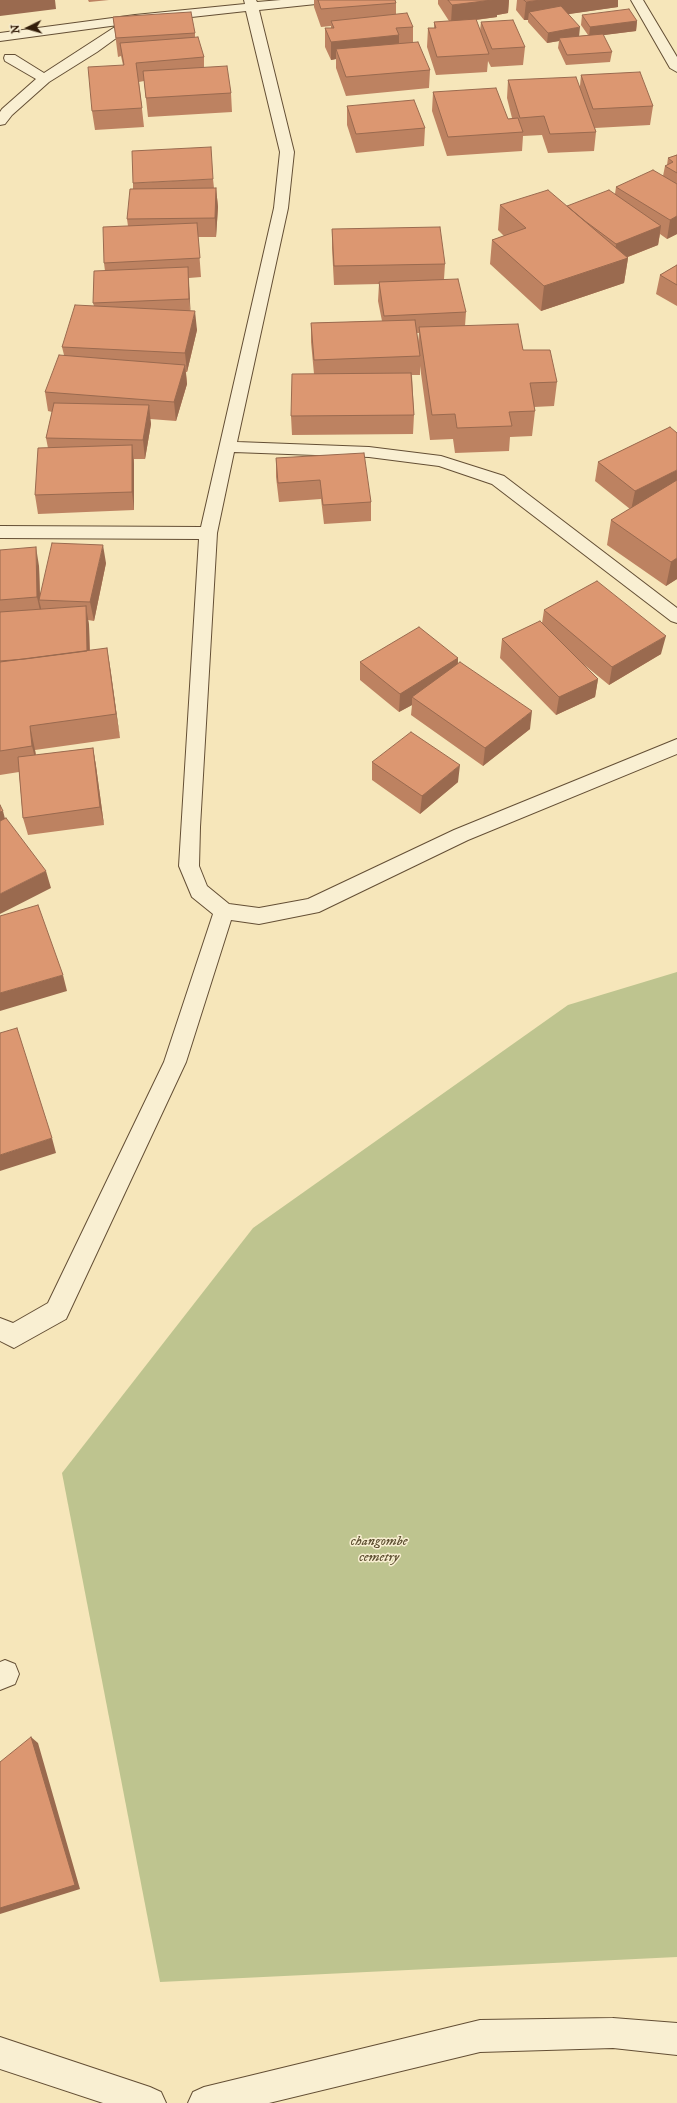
<!DOCTYPE html>
<html>
<head>
<meta charset="utf-8">
<style>
	body { margin:0 }
	#map { position:relative; width:677px; height:2103px; overflow:hidden; background:#f6e6ba; font-family:"IM FELL DW Pica",serif }
	canvas { display:block }
	.north { position:absolute; left:8px; top:8px; width:40px; height:40px; -webkit-text-stroke:3px #f9efd2; paint-order:stroke; rotate:265deg; font-size:11px; font-weight:700; line-height:16px; text-align:center; color:#331d09 }
	.north::after { content:''; display:block; margin:auto; width:14px; height:18px; background:#331d09; clip-path:polygon(50% 0,100% 100%,50% 72%,0 100%) }
</style>
</head>
<body>
<div id="map">
<canvas width="677" height="2103"></canvas>
<div class="north">N</div>
</div>
<script>
const g = document.querySelector('canvas').getContext('2d');
g.lineJoin = 'round';
function paint(path, color) { g.fillStyle = color; g.fill(path, 'evenodd'); }
const toPath = rows => new Path2D(rows.map(r => 'M' + r).join(''));
function stroke(path, color, width, dash) { g.strokeStyle = color; g.lineWidth = width; g.lineCap = dash ? 'butt' : 'round'; g.setLineDash(dash || []); g.stroke(path); }
function label(font, color, halo, rows, align = 'center') {
  g.font = font + ' "IM FELL DW Pica",serif'; g.lineWidth = 3; g.setLineDash([]); g.textBaseline = 'middle'; g.strokeStyle = halo; g.fillStyle = color; for (const [text, x, y, turn = 0] of rows) {
    g.save(); g.translate(x, y); g.rotate((+turn || 0) * Math.PI / 180); g.textAlign = isNaN(turn) ? turn : align; if (halo) g.strokeText(text, 0, 0); g.fillText(text, 0, 0); g.restore();
  }
}
paint(toPath([
	[677,972,677,1957,160,1982,62,1473,253,1228,568,1005]
]), '#bec48f');
const street = toPath([
	[244,0,256,0,257,2,281,0,322,0,316,4,259,10,294,152,288,208,237,442,369,447,441,456,504,476,677,608,677,623,671,621,492,484,439,466,369,457,234,452,217,533,200,827,199,866,207,886,229,904,259,908,308,899,454,830,677,739,677,754,468,840,319,912,259,924,231,920,186,1062,66,1319,14,1348,0,1341,0,1318,13,1323,48,1303,164,1062,213,914,192,897,179,866,199,539,0,538,0,526,201,527,274,208,280,152,246,11,137,23,97,52,49,82,12,115,5,124,0,125,0,112,2,109,36,79,5,61,4,58,5,55,15,55,44,73,118,25,0,41,0,33,135,15,245,4,244,0],
	[631,0,643,0,677,57,677,72,670,68,631,0],
	[5,1660,15,1664,19,1674,15,1684,0,1690,0,1662,5,1660],
	[613,2018,677,2023,677,2055,613,2048,480,2052,269,2103,188,2103,193,2092,204,2087,480,2020,613,2018],
	[0,2037,150,2087,161,2092,166,2103,103,2103,0,2069,0,2037]
]);
stroke(street, '#644f35', 2);
paint(street, '#f9efd2');
paint(toPath([
	[88,0,109,0,89,2],
	[314,0,395,0,396,3,396,14,413,27,413,42,430,70,429,88,346,96,336,68,336,59,331,60,325,47,325,28,331,28,331,26,321,27,314,7],
	[438,0,509,0,508,13,497,15,497,17,476,20,480,31,481,22,525,47,523,65,491,67,488,61,487,72,436,75,427,47,428,28,434,28,434,22,449,21,438,4],
	[517,0,618,0,618,7,568,14,579,36,588,35,581,25,582,15,637,21,636,31,603,35,612,52,610,62,566,65,558,48,559,41,547,43,528,22,528,20,524,20,516,10],
	[113,17,195,33,195,37,204,57,204,67,231,93,232,112,148,117,144,81,139,82,144,127,95,130,92,111,123,65,121,56,118,57],
	[581,75,653,106,650,125,595,128,596,132,594,151,548,153,542,135,523,136,522,151,447,156,432,111,433,92,508,119,512,118,507,98,508,80,580,86],
	[347,106,425,128,424,146,356,153,347,125],
	[677,155,677,234,667,239,660,234,658,245,628,257,628,258,624,283,541,311,490,264,492,240,504,236,498,230,500,205,567,206,615,194,616,187,663,176,665,166,667,165,668,158],
	[213,179,214,188,216,188,218,207,216,237,198,237,201,277,189,278,190,311,197,330,187,372,186,372,187,384,176,421,150,419,151,424,145,459,134,459,134,510,38,514,35,495,48,448,46,438,52,412,48,411,45,392,64,355,62,347,94,306,93,303,105,271,104,263,128,226,127,219,133,189,133,183],
	[332,229,445,264,444,279,466,312,465,326,523,350,557,382,554,406,534,407,535,411,532,436,510,437,509,451,455,453,453,439,430,440,420,366,420,375,412,375,414,415,413,434,292,435,291,416,314,374,311,342,311,323,382,321,378,301,379,284,334,285,332,248],
	[417,333,419,333,418,342],
	[677,265,677,306,656,294,660,275],
	[670,427,677,579,666,586,607,545,611,520,630,509,595,481,598,462],
	[276,458,371,502,371,521,324,524,321,499,279,502,276,477],
	[0,550,39,566,40,594,106,563,94,621,88,620,89,625,90,651,107,648,120,738,35,750,36,755,93,748,96,766,104,825,28,835,23,818,19,772,0,775],
	[544,610,661,654,609,685,582,663,598,679,595,697,556,715,500,658,502,639,542,623],
	[458,658,458,663,530,729,483,766,411,715,412,705,399,712,360,680,360,662],
	[372,762,458,782,420,814,372,780]
]), '#bd8261');
paint(toPath([
	[0,0,55,0,56,9,0,16],
	[492,0,509,0,508,13,497,15,497,17,451,23,452,5],
	[541,0,618,0,618,7,535,19,529,12,528,20,524,20,526,2],
	[637,21,636,31,589,37,590,27],
	[580,27,579,37,559,38,559,41,547,43,548,33],
	[399,35,399,53,336,49,336,59,331,60,331,42],
	[216,188,218,207,216,237,215,218],
	[677,216,677,234,667,239,670,220],
	[661,226,658,245,617,261,628,258,624,283,541,311,544,286,614,263,616,244],
	[188,267,189,286,191,318,189,299],
	[195,311,197,330,187,372,185,353],
	[185,365,187,384,176,421,174,402],
	[149,405,151,424,145,459,143,440],
	[132,445,134,464,134,510,132,492],
	[677,470,677,487,631,510,635,491],
	[103,545,106,563,94,621,90,602],
	[36,547,39,566,40,600,39,600,41,608,41,615,37,597],
	[677,558,677,579,666,586,671,562],
	[86,606,89,625,90,673,87,654],
	[666,636,661,654,609,685,612,667],
	[107,648,111,673,120,738,116,714],
	[458,658,457,677,412,697,412,705,399,712,400,694],
	[598,679,595,697,556,715,559,697],
	[532,711,530,729,483,766,485,748],
	[30,726,35,750,38,770,32,746],
	[93,748,96,766,104,825,100,807],
	[460,765,458,782,420,814,422,796],
	[3,811,9,834,0,837,0,812],
	[46,871,51,888,0,914,0,894],
	[63,975,67,991,0,1011,0,993],
	[52,1138,56,1153,0,1171,0,1155],
	[31,1737,38,1743,80,1889,0,1914,0,1908]
]), '#9a6a4f');
const building = toPath([
	[318,0,395,0,396,3,321,9,318,0],
	[448,0,492,0,452,5,448,0],
	[524,0,541,0,526,2,524,0],
	[561,6,580,27,548,33,529,12,561,6],
	[629,9,637,21,590,27,582,15,629,9],
	[191,12,195,33,116,38,113,17,191,12],
	[407,13,413,27,396,28,399,35,331,42,325,28,334,28,331,21,407,13],
	[476,19,489,54,437,57,428,28,436,28,434,22,476,19],
	[513,20,525,47,492,49,481,22,513,20],
	[603,34,612,52,567,55,559,38,603,34],
	[198,37,204,57,136,63,142,108,92,111,88,67,124,65,120,43,198,37],
	[418,42,430,70,346,77,336,49,418,42],
	[227,66,231,93,146,98,143,71,227,66],
	[640,72,653,106,593,109,581,75,640,72],
	[576,77,596,132,550,134,544,116,520,118,508,80,576,77],
	[496,88,508,119,518,118,523,132,448,137,433,92,496,88],
	[414,100,425,128,356,134,347,106,414,100],
	[211,147,213,179,133,183,132,151,211,147],
	[677,155,677,173,665,166,673,162,668,158,677,155],
	[653,170,677,184,677,216,670,220,616,187,653,170],
	[216,188,215,218,127,219,130,189,216,188],
	[548,190,628,258,544,286,492,240,526,228,500,205,548,190],
	[609,190,661,226,616,244,585,221,567,206,609,190],
	[197,223,200,258,104,263,103,227,197,223],
	[440,227,445,264,334,266,332,229,440,227],
	[677,265,677,285,660,275,677,265],
	[188,267,189,299,93,303,94,271,188,267],
	[458,279,466,312,384,316,379,282,458,279],
	[75,305,195,311,185,353,62,347,75,305],
	[415,320,420,356,314,360,311,323,415,320],
	[518,324,523,350,550,350,557,382,530,383,535,411,509,412,512,426,457,428,455,414,432,415,419,327,518,324],
	[59,355,185,365,174,402,45,392,59,355],
	[411,373,414,415,291,416,292,374,411,373],
	[54,403,149,405,143,440,46,438,54,403],
	[670,427,677,433,677,470,635,491,598,462,670,427],
	[132,445,132,492,35,495,38,448,132,445],
	[364,453,371,502,323,505,320,480,278,483,276,458,364,453],
	[677,480,677,558,671,562,611,520,677,480],
	[52,543,103,545,90,602,39,600,52,543],
	[36,547,37,597,0,600,0,550,36,547],
	[597,581,666,636,612,667,544,610,597,581],
	[86,606,87,651,25,659,0,661,0,612,86,606],
	[540,621,598,679,559,697,502,639,540,621],
	[419,627,458,658,400,694,360,662,419,627],
	[107,648,116,714,30,726,32,746,0,751,0,662,107,648],
	[460,662,532,711,485,748,412,697,460,662],
	[411,732,460,765,422,796,372,762,411,732],
	[93,748,100,807,23,818,18,757,93,748],
	[0,805,3,811,0,812,0,805],
	[6,818,46,871,0,894,0,821,6,818],
	[38,905,63,975,0,993,0,916,38,905],
	[17,1028,52,1138,0,1155,0,1033,17,1028],
	[31,1737,75,1885,0,1908,0,1762,31,1737]
]);
paint(building, '#dc9771');
stroke(building, '#9a6a4f', 1);
label('italic 14px', '#5d4f31', '#f9efd2', [
	["changombe",379,1542],
	["cemetry",379,1558]
]);
</script>
</body>
</html>
